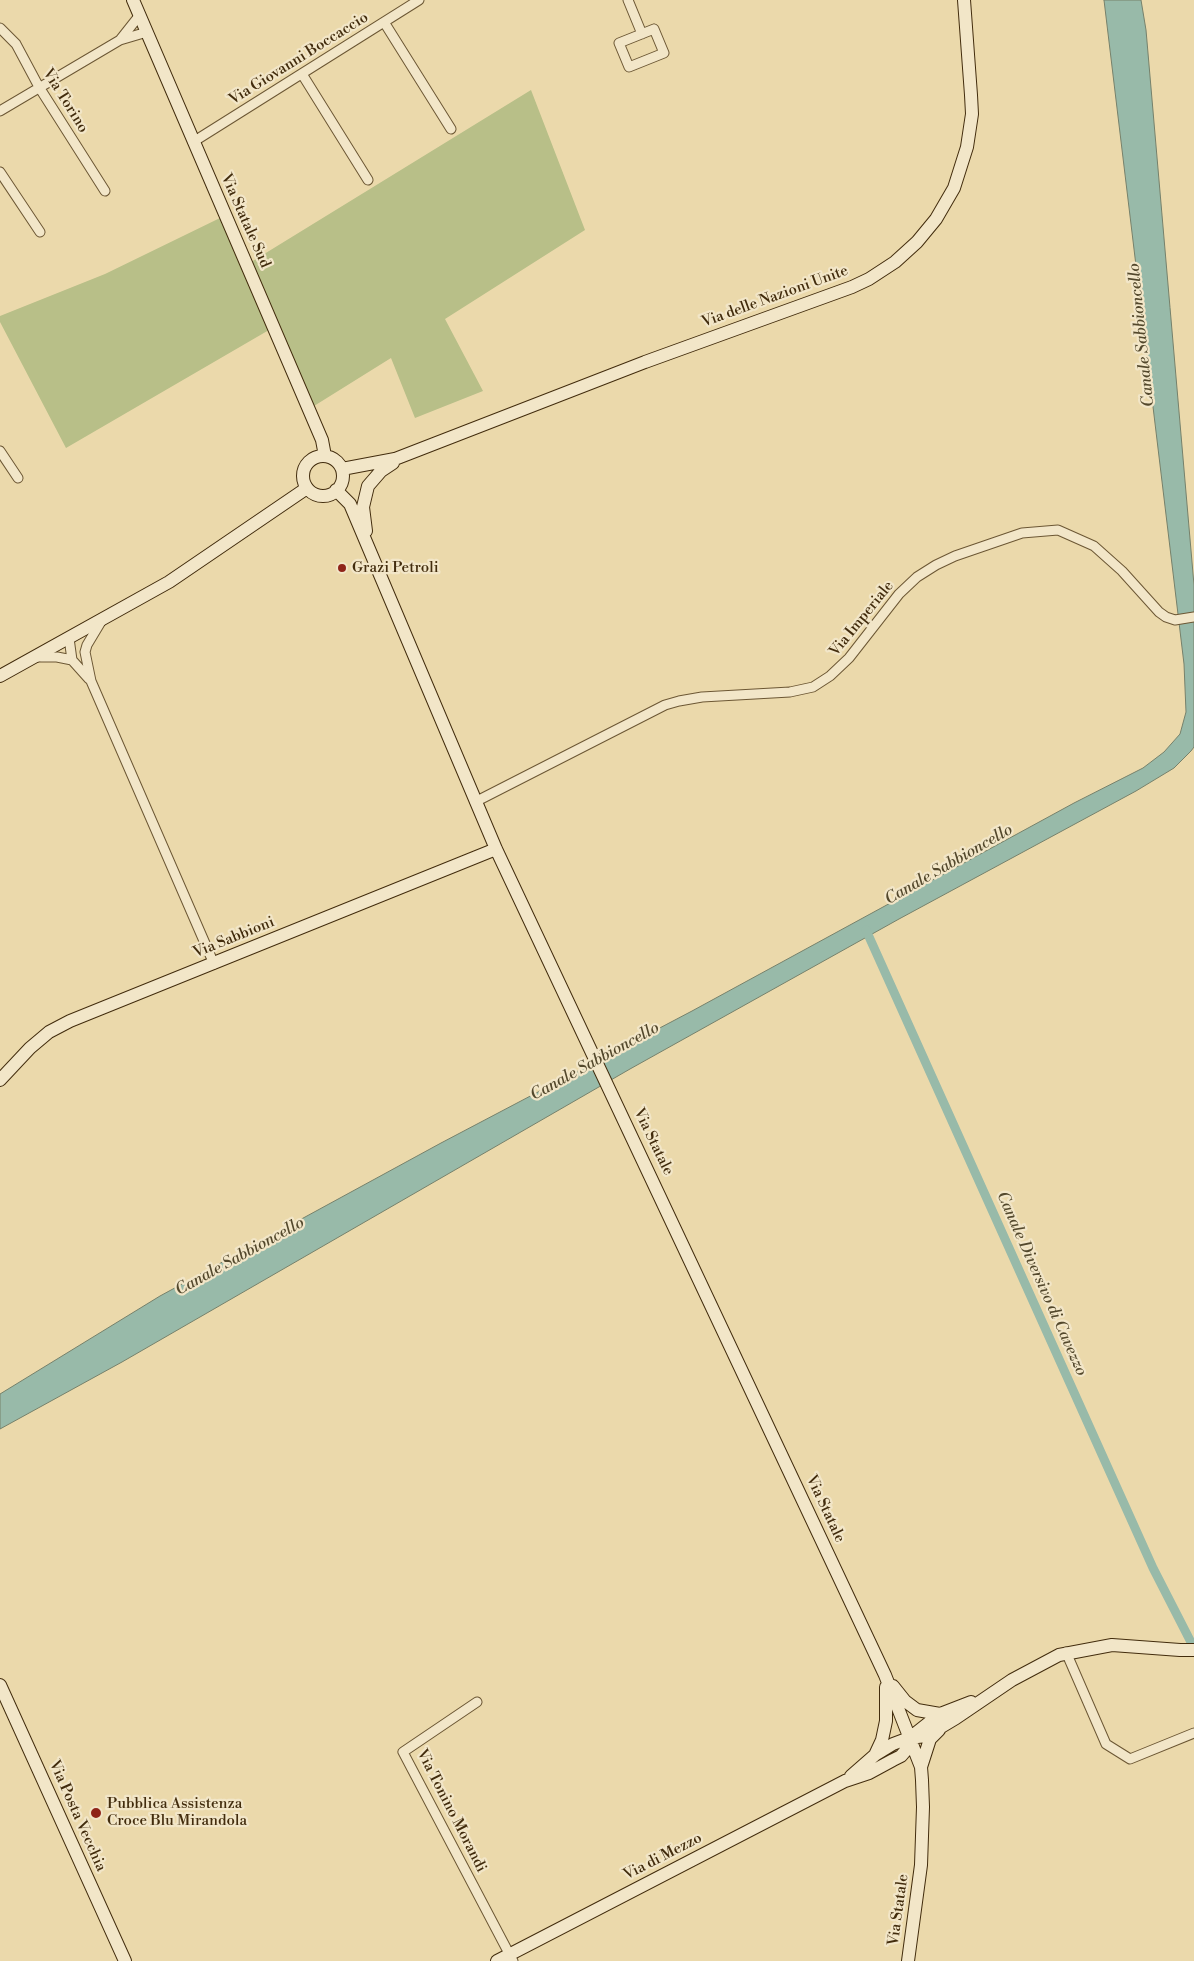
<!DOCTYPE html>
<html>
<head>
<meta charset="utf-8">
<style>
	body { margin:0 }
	canvas { display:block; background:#ebd9ab }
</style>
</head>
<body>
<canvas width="1194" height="1961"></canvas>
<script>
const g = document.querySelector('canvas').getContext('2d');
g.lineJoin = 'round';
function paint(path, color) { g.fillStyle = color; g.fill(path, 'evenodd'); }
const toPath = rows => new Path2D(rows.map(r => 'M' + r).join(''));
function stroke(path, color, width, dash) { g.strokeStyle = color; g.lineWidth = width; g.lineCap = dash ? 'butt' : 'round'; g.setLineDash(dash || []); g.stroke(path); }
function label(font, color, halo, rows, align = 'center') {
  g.font = font + ' "Libre Bodoni",serif'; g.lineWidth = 4.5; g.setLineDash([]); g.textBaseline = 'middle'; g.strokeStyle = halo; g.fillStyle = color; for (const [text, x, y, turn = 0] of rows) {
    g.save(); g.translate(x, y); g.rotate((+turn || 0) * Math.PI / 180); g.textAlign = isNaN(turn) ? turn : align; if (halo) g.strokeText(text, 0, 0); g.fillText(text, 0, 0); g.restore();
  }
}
paint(toPath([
	[531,90,585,230,445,319,483,391,415,418,391,358,306,411,269,330,66,448,0,322,0,316,105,274,220,218,243,267]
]), '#b8bf88');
const water = toPath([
	[1104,0,1141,0,1146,30,1194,585,1194,747,1191,751,1174,768,1136,791,899,919,630,1069,122,1362,0,1429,0,1394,160,1296,441,1143,692,1011,1074,803,1143,768,1164,752,1180,734,1186,712,1184,664,1104,0]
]);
paint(water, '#98baa9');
stroke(water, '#76816b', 1);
stroke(toPath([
	[866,930,1153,1568,1194,1648]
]), '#98baa9', 9);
const street = toPath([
	[628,0,642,34],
	[384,22,451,129],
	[0,28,16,44,39,87,105,191],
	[654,29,664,53,629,67,619,43,654,29],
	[120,40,139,16],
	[302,74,368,180],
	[0,111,120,40,147,32],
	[193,142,419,0],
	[0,172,40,232],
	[0,451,18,478],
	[102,620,87,645,85,652,91,681,214,964],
	[69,638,72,660,89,679],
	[35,657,57,657,72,660],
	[475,802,665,705,679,701,702,697,790,692,813,687,830,676,849,658,899,594,917,577,936,565,955,556,1022,533,1058,530,1094,546,1122,571,1159,612,1166,617,1175,620,1194,617],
	[1066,1652,1106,1744,1130,1759,1194,1733],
	[477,1702,403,1752,513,1961]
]);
const secondary = toPath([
	[133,0,322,440,325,456],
	'303 476a20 20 0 1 1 40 0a20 20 0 1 1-40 0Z',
	[342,469,395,459,645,362,852,287,869,279,895,262,917,242,936,219,954,188,967,147,972,114,971,95,964,0],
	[336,490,350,504,496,849,885,1675,921,1767,922,1780,923,1807,921,1865,908,1961],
	[366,531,363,507,368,486,381,471,393,463],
	[0,676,169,582,307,488],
	[0,1080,30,1048,49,1032,70,1021,496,849],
	[0,1685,125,1961],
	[893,1686,905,1701,917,1710,940,1714],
	[911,1737,940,1714,971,1702],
	[875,1755,882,1740,886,1721,886,1687],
	[921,1767,930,1739,939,1730],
	[851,1776,875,1755,893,1744,909,1738,926,1736,956,1718,1012,1680,1059,1655,1112,1645,1180,1650,1194,1650],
	[497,1961,845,1781,869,1773,893,1760,901,1756,907,1749,909,1738]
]);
stroke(street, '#6c5734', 11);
stroke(secondary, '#422c0d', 14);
stroke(street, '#f2e6c8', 9);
stroke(secondary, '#f2e6c8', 12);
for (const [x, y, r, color] of [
	[342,568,5,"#8f2418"],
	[96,1813,6,"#8f2418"]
]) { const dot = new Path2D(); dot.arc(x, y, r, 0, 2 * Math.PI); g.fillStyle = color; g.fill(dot); stroke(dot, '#f2e6c8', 2); }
label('15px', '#422c0d', '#f2e6c8', [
	["Via Giovanni Boccaccio",299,59,-32],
	["Via Torino",65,101,58],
	["Via Statale Sud",245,221,66],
	["Via delle Nazioni Unite",775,297,-20],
	["Via Imperiale",862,619,-51],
	["Via Sabbioni",234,938,-22],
	["Via Statale",653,1142,64],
	["Via Statale",825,1509,65],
	["Via Tonino Morandi",451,1811,63],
	["Via Posta Vecchia",77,1816,66],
	["Via di Mezzo",663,1857,-27],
	["Via Statale",899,1910,-82]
]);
label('15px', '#422c0d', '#f2e6c8', [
	["Grazi Petroli",352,568],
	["Pubblica Assistenza",107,1804],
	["Croce Blu Mirandola",107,1821]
], 'left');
label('italic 16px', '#53482c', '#f2e6c8', [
	["Canale Sabbioncello",1142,335,-96],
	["Canale Sabbioncello",949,865,-30],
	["Canale Sabbioncello",595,1062,-29],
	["Canale Sabbioncello",240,1257,-29],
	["Canale Diversivo di Cavezzo",1041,1284,66]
]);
</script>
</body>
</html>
